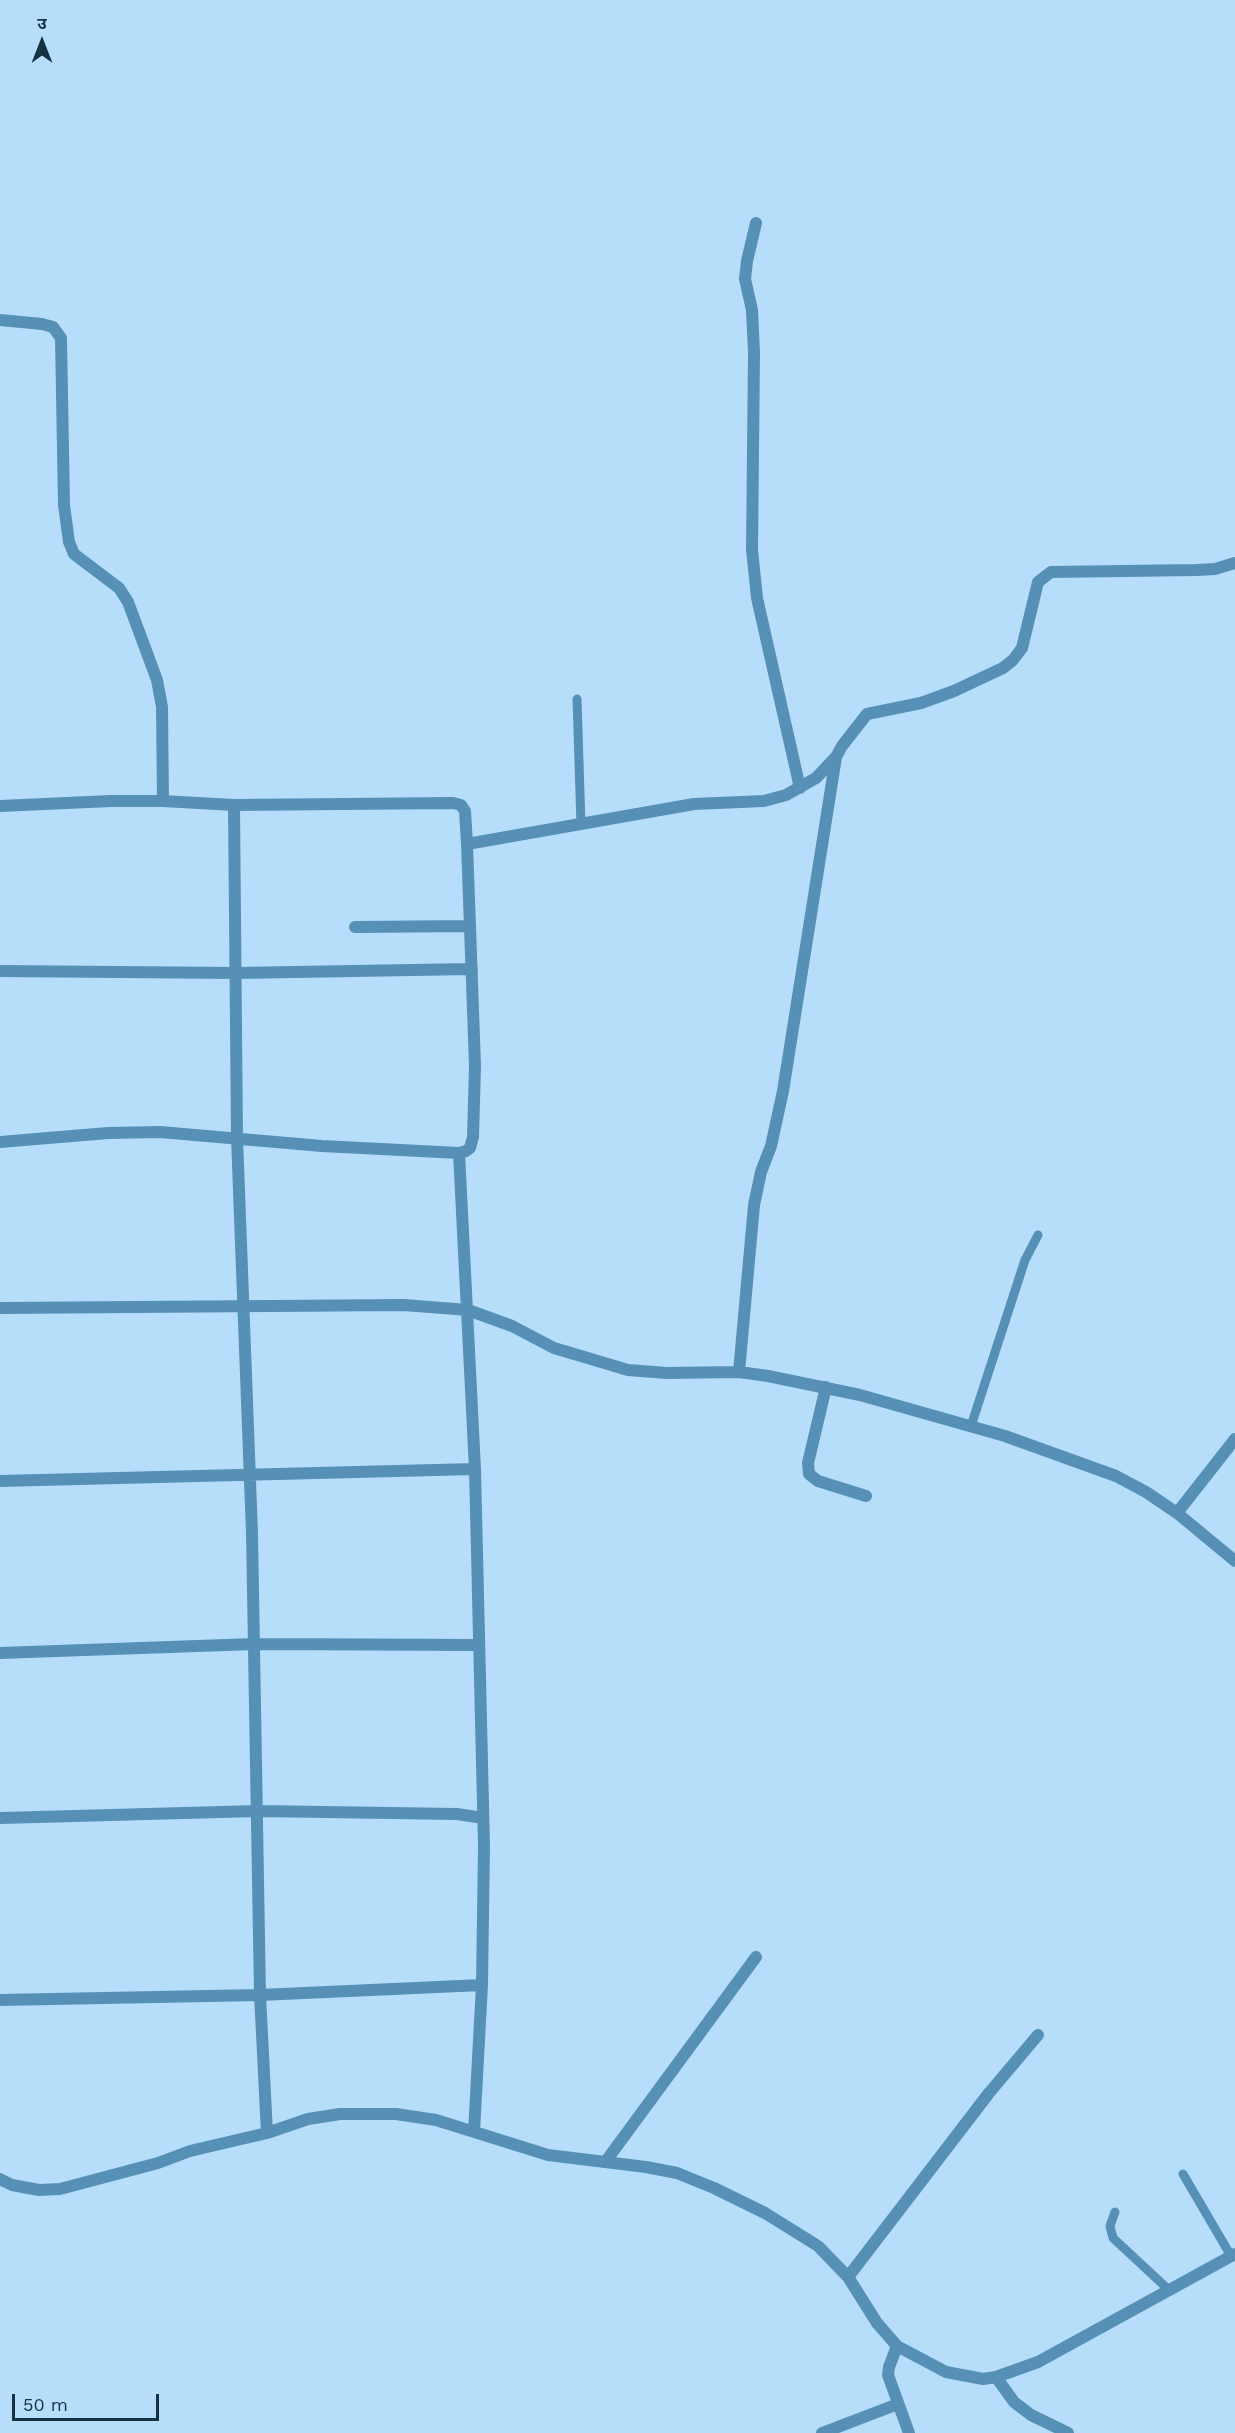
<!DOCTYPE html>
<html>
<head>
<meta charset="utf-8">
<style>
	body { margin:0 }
	#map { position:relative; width:1235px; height:2433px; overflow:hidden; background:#b6defb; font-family:"Work Sans","Noto Sans Devanagari",sans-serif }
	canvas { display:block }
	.north { position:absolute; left:12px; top:12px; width:60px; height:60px; -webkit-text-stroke:4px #b6defb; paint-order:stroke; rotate:0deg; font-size:16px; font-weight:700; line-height:24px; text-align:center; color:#153245 }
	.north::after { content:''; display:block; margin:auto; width:21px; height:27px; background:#153245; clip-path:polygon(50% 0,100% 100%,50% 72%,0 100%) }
	.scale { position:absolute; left:12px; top:2394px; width:147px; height:27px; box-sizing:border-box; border:3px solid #153245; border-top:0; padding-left:8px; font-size:18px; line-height:21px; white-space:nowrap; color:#153245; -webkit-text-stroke:4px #b6defb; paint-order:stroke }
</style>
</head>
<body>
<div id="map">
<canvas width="1235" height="2433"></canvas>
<div class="north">उ</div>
<div class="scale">50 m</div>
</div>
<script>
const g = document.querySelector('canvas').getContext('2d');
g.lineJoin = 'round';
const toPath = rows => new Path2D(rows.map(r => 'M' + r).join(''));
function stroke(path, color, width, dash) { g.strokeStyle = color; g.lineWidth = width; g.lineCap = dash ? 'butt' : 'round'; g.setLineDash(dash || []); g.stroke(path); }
stroke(toPath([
	[577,699,581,825],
	[971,1426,1025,1260,1038,1235],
	[1183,2174,1231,2256],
	[1115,2212,1110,2226,1113,2238,1170,2291]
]), '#5690b7', 9);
stroke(toPath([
	[756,223,747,261,745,279,752,310,754,353,752,550,757,598,800,788],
	[0,320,42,324,53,327,61,338,64,505,69,542,74,554,119,588,128,602,157,680,162,707,163,801],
	[234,805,237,1138,252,1533,260,1995,267,2133],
	[0,806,111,801,163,801,234,805,453,803,461,805,465,811,467,844,694,804,764,801,786,795,816,778,836,757,842,746,867,714,921,703,954,691,1003,668,1013,660,1022,648,1038,582,1051,572,1197,570,1215,569,1235,563],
	[355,927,470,926],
	[0,971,236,973,472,969],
	[0,1142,108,1133,160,1132,322,1146,459,1153,466,1151,470,1148,473,1137,475,1066,467,844],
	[459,1153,475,1469,484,1846,482,1985,474,2132],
	[0,1308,404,1305,468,1310,512,1326,554,1348,628,1370,667,1373,739,1372,768,1376,860,1395,1005,1436,1116,1476,1146,1492,1177,1513,1235,1561],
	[739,1372,754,1205,761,1172,771,1146,783,1091,836,757],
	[826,1387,808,1463,809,1474,818,1481,866,1496],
	[0,1481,475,1469],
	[1177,1513,1235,1439],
	[0,1653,254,1644,478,1645],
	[0,1818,258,1811,457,1814,483,1818],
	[0,2000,260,1995,482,1985],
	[606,2161,756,1957],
	[0,2179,12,2185,39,2190,60,2189,158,2163,190,2151,267,2133,308,2119,340,2114,396,2114,436,2120,548,2155,646,2167,677,2173,714,2188,765,2213,818,2246,848,2277,877,2323,897,2346,946,2372,983,2379,996,2377,1038,2362,1235,2254],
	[848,2277,989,2093,1038,2035],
	[897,2346,889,2367,888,2375,909,2433],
	[996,2377,1014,2402,1031,2415,1068,2433],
	[822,2433,898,2404]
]), '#5690b7', 12);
</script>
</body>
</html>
